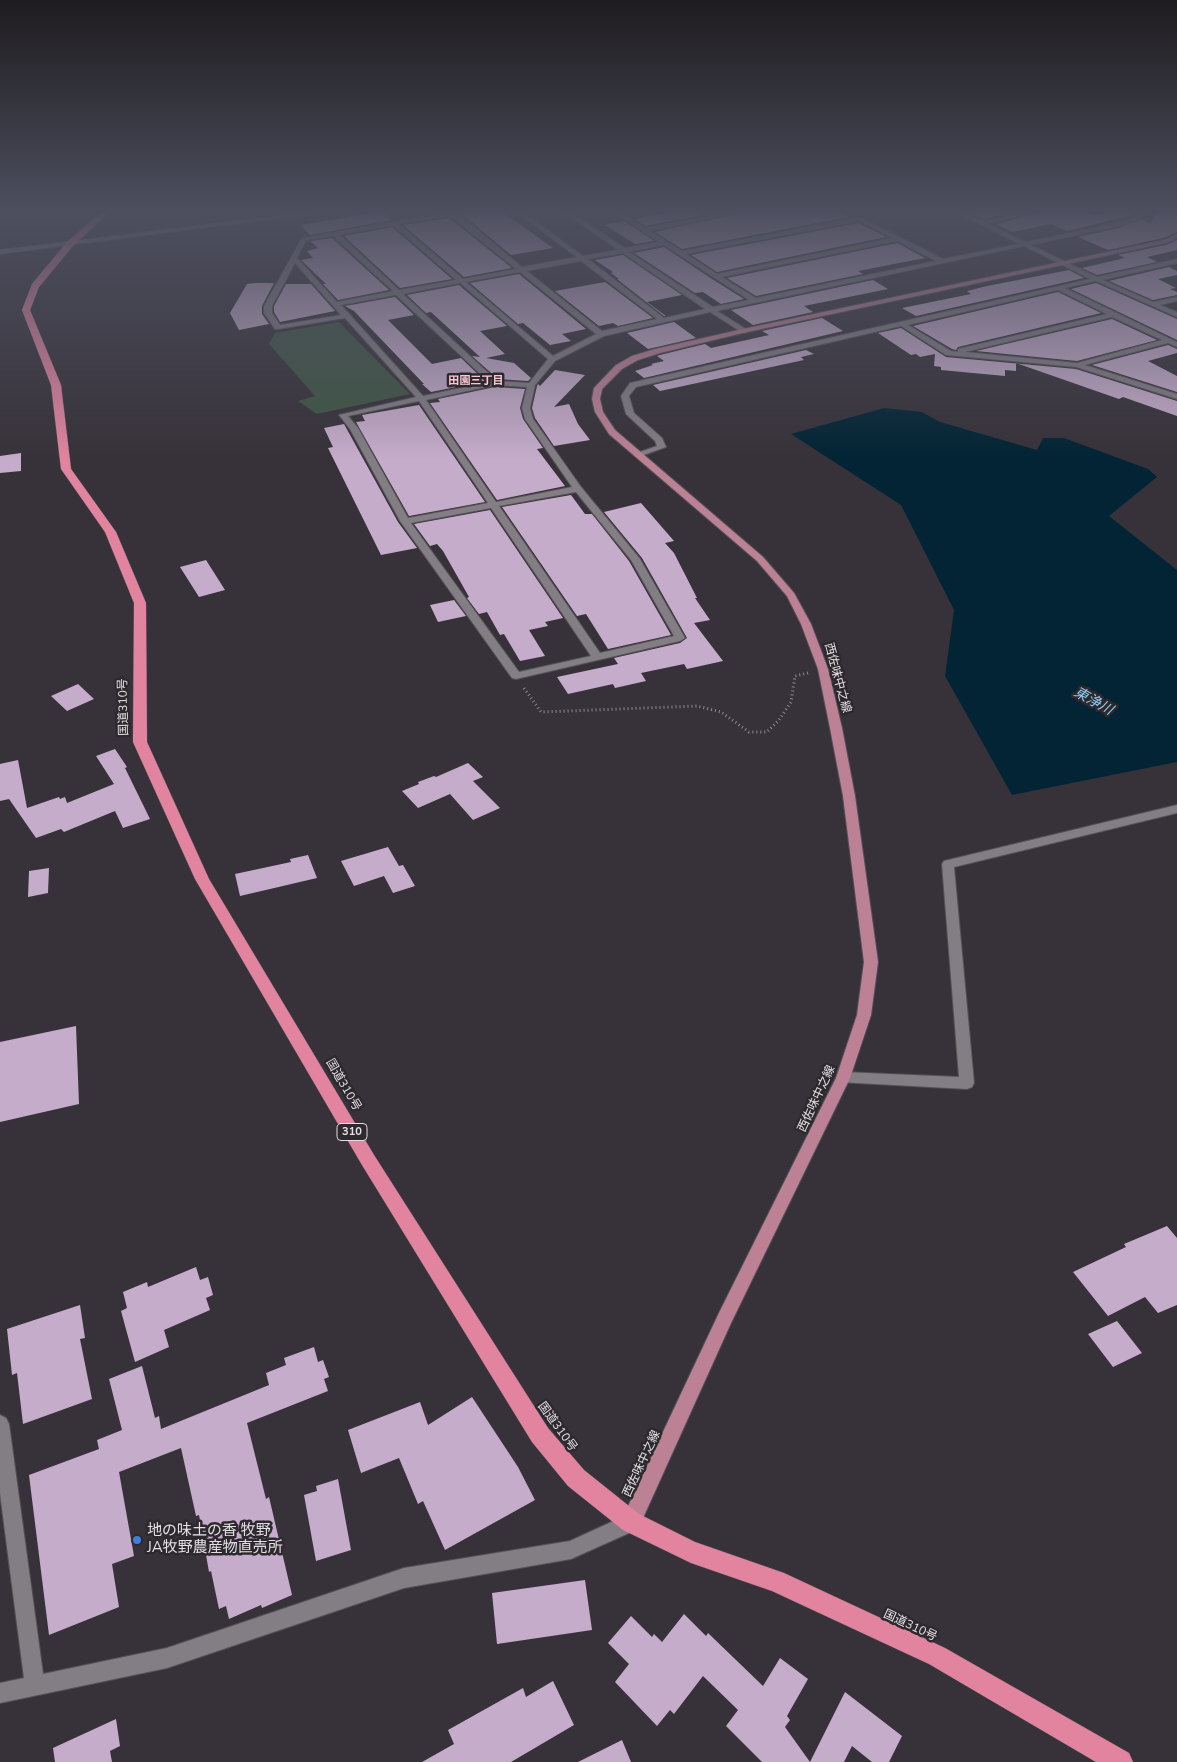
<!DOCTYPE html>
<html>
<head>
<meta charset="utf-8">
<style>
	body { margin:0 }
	canvas { display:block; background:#373239 }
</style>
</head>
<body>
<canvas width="1177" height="1762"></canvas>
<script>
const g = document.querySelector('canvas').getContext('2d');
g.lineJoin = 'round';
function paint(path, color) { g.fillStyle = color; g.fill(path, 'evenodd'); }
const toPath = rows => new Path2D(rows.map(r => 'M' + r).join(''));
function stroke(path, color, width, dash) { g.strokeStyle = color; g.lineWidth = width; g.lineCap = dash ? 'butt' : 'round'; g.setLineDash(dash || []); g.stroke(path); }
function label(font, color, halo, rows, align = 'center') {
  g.font = font + ' "Nunito Sans","Noto Sans JP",sans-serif'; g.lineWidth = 5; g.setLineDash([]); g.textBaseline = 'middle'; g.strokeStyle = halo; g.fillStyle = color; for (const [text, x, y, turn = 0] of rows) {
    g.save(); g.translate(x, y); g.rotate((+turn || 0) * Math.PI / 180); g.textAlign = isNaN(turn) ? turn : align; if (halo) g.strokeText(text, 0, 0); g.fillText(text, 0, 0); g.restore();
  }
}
paint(toPath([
	[339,322,410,394,317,414,298,401,315,396,269,344,275,333]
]), '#405645');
paint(toPath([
	[884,408,922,412,940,422,1037,450,1043,438,1064,438,1148,469,1157,477,1109,516,1177,570,1177,762,1012,795,945,676,954,610,901,505,791,434]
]), '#022434');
paint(toPath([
	[373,213,384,213,392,220,310,235,301,225],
	[469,213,504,213,553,248,511,255,462,214],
	[668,213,713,213,645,226,635,219],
	[740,213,840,213,848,217,682,249,655,232],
	[973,213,1012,213,984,219],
	[1038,213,1089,213,1095,216,1109,213,1128,213,1133,215,1067,231,1051,224,1012,232,996,224],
	[1157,213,1177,213,1177,232,1163,238,1108,250,1078,237,1119,228,1141,219,1150,223],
	[449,218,512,268,464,277,403,225],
	[624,221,654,241,635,244,605,225],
	[859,223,886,237,717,272,691,255],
	[392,227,452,279,400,288,344,236],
	[332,238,389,290,338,300,323,284,326,284,301,260,313,258,307,251,318,248,310,241],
	[1177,240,1177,250,1147,257,1157,262,1097,275,1082,268,1125,258,1118,255,1166,245],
	[897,243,925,258,858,271,863,274,756,296,727,278],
	[664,247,712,279,744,299,721,304,703,292,695,293,634,253],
	[623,255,682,295,647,302,666,316,664,316,617,279,619,279,611,273,613,272,595,260],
	[1169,267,1177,271,1177,275,1158,279,1176,288,1170,289,1177,292,1177,295,1153,300,1109,281],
	[1069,270,1084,278,916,316,902,308,971,294,967,291,987,286],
	[519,274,586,329,562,334,571,341,550,345,523,323,518,324,470,283],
	[873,280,888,289,804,306,813,312,753,325,731,310],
	[605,282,653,318,618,326,613,323,599,326,555,291],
	[255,283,274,283,262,306,262,314,269,324,239,330,230,313,247,284],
	[1096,283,1177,319,1177,340,1071,289],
	[286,284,311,284,335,311,280,322,274,312,274,306],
	[459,285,507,326,480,331,505,354,486,358,514,363,531,378,528,381,498,379,472,356,480,357,431,312,426,313,407,295],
	[1058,292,1101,313,958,347,956,350,952,349,913,326],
	[395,297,414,315,388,320,432,364,461,358,485,381,431,392,422,384,424,384,354,311,345,306],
	[822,318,843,331,644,378,635,371,653,365,651,364,664,361,657,356,660,355,705,344,711,348,769,335,762,331],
	[1112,319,1157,340,1077,361,976,351],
	[674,322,696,338,648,349,627,333],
	[901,328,946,357,1076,369,1177,401,1177,416,1123,397,1119,399,1016,363,1016,371,1005,370,1005,376,941,370,941,367,934,366,935,354,920,357,916,354,911,355,878,333],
	[1168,345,1177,349,1177,353,1148,361,1177,376,1177,392,1092,365],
	[806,350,814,354,801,357,804,360,660,391,653,385],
	[555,370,585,375,554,407,569,404,578,424,590,440,554,446,535,418,532,408,537,386,538,384,540,386],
	[495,387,525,389,520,408,523,419,543,448,537,449,565,486,497,500,430,403,440,402,438,399],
	[419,405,485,502,409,516,356,422,365,421,362,415],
	[344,424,398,522,417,548,381,555,328,448,333,447,324,428],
	[21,453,21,471,0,473,0,456],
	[571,495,585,514,592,514,629,561,671,635,608,649,586,614,577,616,502,507],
	[641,503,674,541,665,543,674,553,697,598,695,598,710,620,694,623,723,661,687,669,684,664,641,673,646,681,615,688,613,684,568,694,557,677,618,664,614,658,680,643,687,638,642,558,604,512],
	[490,510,563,618,545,622,548,626,529,630,545,656,520,661,504,634,500,635,487,612,479,614,467,598,469,597,443,551,437,544,430,546,414,524],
	[206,560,225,590,199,597,180,567],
	[454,600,466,616,438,622,430,605],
	[78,684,94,699,67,711,51,696],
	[115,749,127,767,125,768,150,819,123,828,115,811,64,832,61,829,36,838,9,799,0,801,0,764,18,760,27,808,59,797,60,799,65,797,67,803,114,784,96,756],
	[468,763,483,777,473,781,500,808,473,820,450,794,418,808,402,791,419,784,418,782,434,776,436,777],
	[388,847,399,866,403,865,415,886,393,893,384,876,354,886,341,861],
	[308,855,317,878,240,896,235,874,291,862,290,859],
	[49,868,48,893,28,897,29,871],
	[76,1026,79,1104,0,1122,0,1042],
	[1167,1226,1177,1238,1177,1305,1158,1313,1145,1297,1108,1316,1073,1272,1126,1247,1124,1244],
	[196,1267,200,1280,208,1277,213,1295,206,1298,210,1310,164,1330,169,1347,135,1362,121,1311,127,1308,123,1292,147,1282,148,1287],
	[80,1305,85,1338,80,1339,92,1399,23,1424,17,1373,12,1375,7,1329],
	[1117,1321,1142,1353,1113,1367,1088,1334],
	[314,1347,318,1362,323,1360,329,1377,324,1379,328,1391,247,1423,266,1499,269,1497,292,1595,262,1608,261,1605,229,1619,226,1606,219,1609,211,1571,209,1572,199,1515,196,1516,181,1448,119,1472,134,1556,112,1564,119,1607,49,1635,29,1475,99,1449,97,1440,122,1430,109,1379,142,1366,155,1418,159,1416,161,1429,269,1385,266,1373,286,1365,284,1358],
	[472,1397,518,1467,535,1500,445,1550,423,1501,418,1504,399,1458,361,1473,348,1430,420,1402,428,1425],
	[338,1479,351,1550,316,1561,304,1495,317,1491,316,1486],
	[585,1580,592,1630,497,1644,492,1593],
	[684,1614,706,1636,708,1633,763,1686,780,1658,808,1679,787,1716,790,1720,785,1727,810,1762,762,1762,726,1726,738,1710,703,1676,674,1714,670,1710,657,1726,615,1682,629,1664,608,1643,631,1616,652,1637,654,1634,662,1642],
	[553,1681,574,1725,511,1762,422,1762,454,1744,448,1730,523,1688,526,1697],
	[845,1692,902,1736,889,1762,872,1762,852,1746,844,1762,810,1762],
	[116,1719,120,1746,110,1751,112,1762,55,1762,53,1748],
	[622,1740,631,1762,578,1762]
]), '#c5acca');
const minor = toPath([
	[299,213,319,213,0,254,0,250,299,213],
	[442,213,457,213,522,267,577,257,517,213,524,213,583,256,618,250,565,213,572,213,625,248,659,242,615,213,623,213,645,228,724,213,738,213,650,231,682,251,860,217,943,259,1019,244,958,213,966,213,983,221,1023,213,1036,213,988,224,1026,242,1116,223,1133,218,1139,213,1146,213,1137,220,1119,226,1031,245,1097,277,1177,259,1177,263,1103,280,1153,302,1177,297,1177,301,1160,305,1177,312,1177,317,1096,281,1065,288,1177,342,1177,347,1168,343,1085,365,1177,394,1177,399,1076,367,946,355,901,326,636,387,629,396,634,413,662,438,666,447,638,457,634,454,657,446,655,441,626,414,621,396,630,383,1090,279,1024,246,717,311,746,329,746,333,743,333,710,312,604,336,555,361,535,385,530,408,533,419,581,487,640,559,685,638,680,641,516,679,512,678,400,521,350,429,339,415,416,397,345,318,278,329,275,329,264,313,264,306,302,238,442,213],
	[450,216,516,269,463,279,399,224,450,216],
	[859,221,892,238,717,274,686,254,859,221],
	[393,225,456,280,399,290,340,235,393,225],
	[333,236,393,291,337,302,297,258,306,240,333,236],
	[897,241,936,261,756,298,722,277,897,241],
	[664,245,713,277,749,300,713,307,629,252,664,245],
	[623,253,705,309,664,318,588,259,623,253],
	[581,261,657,319,602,331,527,271,581,261],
	[295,263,341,315,280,325,272,313,272,306,295,263],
	[520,272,596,334,553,356,466,282,520,272],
	[460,283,548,359,529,383,497,381,403,294,460,283],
	[1058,290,1107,314,958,349,958,352,951,351,908,325,1058,290],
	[396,295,489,382,423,396,341,305,396,295],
	[1112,317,1162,340,1077,363,965,352,1112,317],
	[495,385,527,387,522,408,525,419,572,487,496,502,426,400,495,385],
	[419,401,488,503,408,518,358,428,348,416,419,401],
	[576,492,631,560,674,636,600,653,499,506,576,492],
	[491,508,591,656,519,672,411,523,491,508],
	[1177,805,1177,813,954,867,974,1083,972,1087,967,1089,838,1082,836,1078,838,1074,843,1072,959,1077,942,864,944,861,1177,805],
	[0,1415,6,1418,9,1424,43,1674,167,1648,404,1568,570,1541,631,1513,638,1515,640,1522,638,1529,571,1559,404,1588,167,1668,0,1703,0,1683,24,1678,0,1493,0,1415]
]);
const major = toPath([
	[1177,234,1177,238,1166,243,743,333,660,353,638,360,622,369,602,389,600,399,603,412,615,430,763,557,794,593,811,624,828,669,842,728,855,796,878,962,871,1015,850,1078,731,1323,638,1529,631,1531,624,1529,622,1522,624,1515,719,1313,836,1078,857,1015,864,962,843,796,830,728,818,669,801,624,787,596,757,561,609,434,595,412,592,399,594,388,616,365,632,356,655,349,743,329,1164,240,1177,234]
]);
const highway = toPath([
	[100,213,109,213,73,246,39,287,30,310,61,385,71,469,116,532,146,603,147,742,209,879,374,1155,548,1428,584,1470,639,1514,695,1542,784,1573,945,1648,1129,1753,1133,1762,1096,1762,929,1664,772,1591,691,1563,623,1530,568,1486,532,1442,362,1165,195,879,133,742,134,603,105,532,61,469,51,385,22,310,32,284,67,242,100,213]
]);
stroke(minor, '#565157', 2);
stroke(major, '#565157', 2);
stroke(highway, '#565157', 1);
stroke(toPath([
	[524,688,541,712,697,706,721,712,749,732,767,732,779,720,791,702,795,676,808,673]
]), '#8c888e', 3, [1, 3]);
paint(minor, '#837d84');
paint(major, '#bc8195');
paint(highway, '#e284a0');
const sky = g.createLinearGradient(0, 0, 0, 460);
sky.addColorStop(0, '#1e1c1f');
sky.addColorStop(0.46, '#4d4f5f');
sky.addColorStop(1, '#4d4f5f00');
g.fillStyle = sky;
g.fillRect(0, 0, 1177, 460);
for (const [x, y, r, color] of [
	[137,1540,5,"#3f7fe0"]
]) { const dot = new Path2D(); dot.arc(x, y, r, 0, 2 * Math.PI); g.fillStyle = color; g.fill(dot); stroke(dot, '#2d292e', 2); }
label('bold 11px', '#fbc7d0', '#2d292e', [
	["田園三丁目",476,381]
]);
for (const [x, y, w] of [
	[352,1132,30]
]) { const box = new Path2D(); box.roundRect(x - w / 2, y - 8.5, w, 17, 4); g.fillStyle = '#2d292e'; g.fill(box); stroke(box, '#e3e0e4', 1); }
label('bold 11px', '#e3e0e4', null, [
	["310",352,1132]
]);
label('12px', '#e3e0e4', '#2d292e', [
	["西佐味中之線",837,678,75],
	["国道310号",124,707,-91],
	["国道310号",343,1085,60],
	["西佐味中之線",817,1099,-65],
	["国道310号",557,1427,54],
	["西佐味中之線",642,1464,-65],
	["国道310号",910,1626,25]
]);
label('italic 14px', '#92cff2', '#2d292e', [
	["東浄川",1093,702,29]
]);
label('15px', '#e3e0e4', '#2d292e', [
	["地の味土の香 牧野",147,1531],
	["JA牧野農産物直売所",147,1548]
], 'left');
</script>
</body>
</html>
